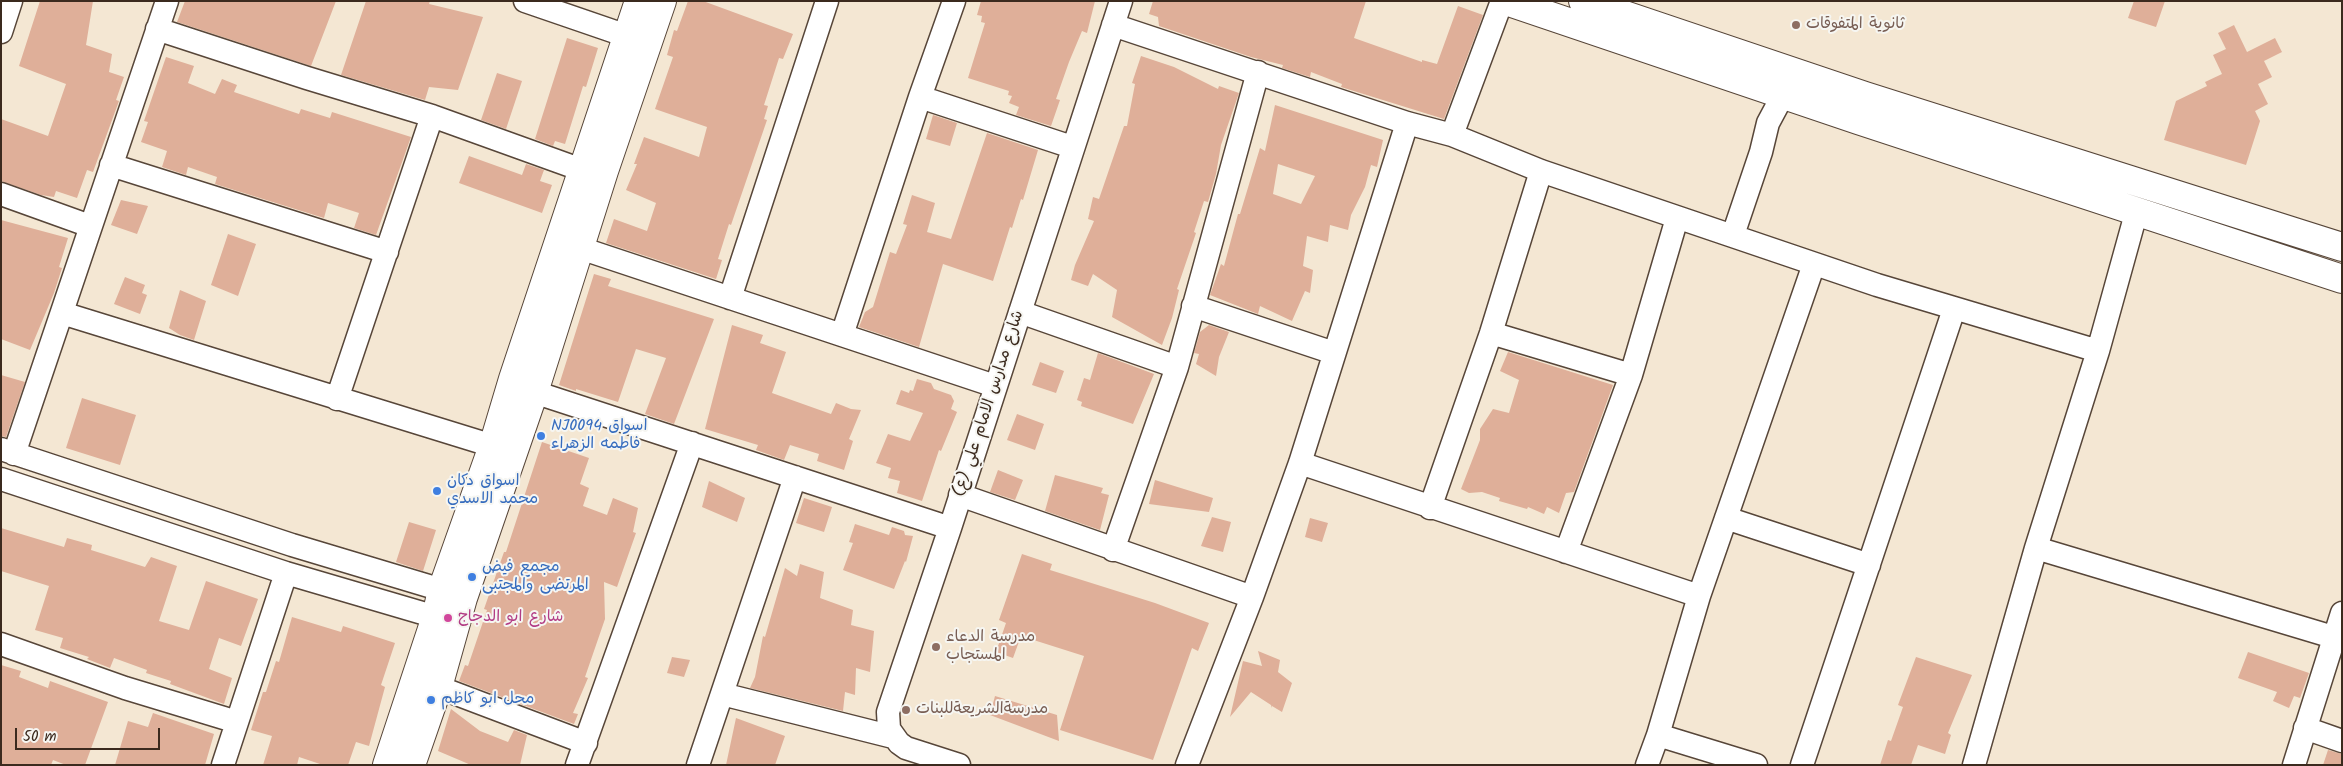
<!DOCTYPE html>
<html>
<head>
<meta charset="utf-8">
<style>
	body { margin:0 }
	#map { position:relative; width:2343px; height:766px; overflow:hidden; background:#f4e7d3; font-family:Kalam,sans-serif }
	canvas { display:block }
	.frame { position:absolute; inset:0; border:2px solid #3b2a1e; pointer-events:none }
	.scale { position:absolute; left:15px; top:728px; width:145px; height:22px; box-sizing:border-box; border:2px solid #3b2a1e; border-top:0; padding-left:6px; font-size:15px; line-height:18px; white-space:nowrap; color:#3b2a1e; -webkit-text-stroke:4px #f6f6f2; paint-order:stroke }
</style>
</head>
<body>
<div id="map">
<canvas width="2343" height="766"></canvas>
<div class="frame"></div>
<div class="scale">50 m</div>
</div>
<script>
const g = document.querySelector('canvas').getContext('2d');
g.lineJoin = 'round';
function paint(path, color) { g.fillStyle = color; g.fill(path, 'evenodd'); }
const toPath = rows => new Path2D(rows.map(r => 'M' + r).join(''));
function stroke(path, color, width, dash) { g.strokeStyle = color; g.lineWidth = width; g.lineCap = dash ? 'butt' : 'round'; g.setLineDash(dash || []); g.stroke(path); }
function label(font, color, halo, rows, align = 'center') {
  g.font = font + ' Kalam,"Playpen Sans Arabic",sans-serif'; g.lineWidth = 4; g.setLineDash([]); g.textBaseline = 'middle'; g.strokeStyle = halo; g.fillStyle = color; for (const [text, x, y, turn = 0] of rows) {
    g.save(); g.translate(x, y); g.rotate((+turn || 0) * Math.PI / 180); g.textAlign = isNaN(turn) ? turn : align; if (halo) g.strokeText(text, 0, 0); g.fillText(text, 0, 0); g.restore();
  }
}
paint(toPath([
	[40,1,93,1,86,45,112,54,109,72,124,77,116,100,119,101,93,172,87,170,77,198,56,191,54,197,41,195,1,181,1,119,48,136,66,84,19,66],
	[185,1,336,1,311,66,177,22],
	[366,1,430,1,429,4,483,17,458,90,429,87,425,100,341,75],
	[688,1,703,1,793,34,783,59,779,58,764,105,768,106,764,119,767,120,731,225,729,224,718,259,722,260,716,279,606,243,614,219,647,231,656,203,626,190,637,164,634,164,644,137,699,157,707,127,655,109,673,57,667,55,674,30,677,31],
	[981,1,1095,1,1087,33,1082,31,1069,62,1056,99,1060,100,1051,126,1016,115,1019,107,1009,103,1012,96,1008,95,1009,91,968,78,985,23,981,22,982,16,977,15],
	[1153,1,1366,1,1354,38,1422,62,1422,60,1437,64,1458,6,1483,15,1444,119,1341,87,1342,84,1311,72,1310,77,1282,68,1283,65,1251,57,1159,26,1158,17,1149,14],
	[2134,1,2165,1,2156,27,2128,18],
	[2234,25,2247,52,2275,38,2282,52,2264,61,2272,77,2258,84,2268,104,2255,111,2260,121,2246,165,2164,140,2176,101,2207,86,2205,82,2222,74,2213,55,2226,49,2218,33],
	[567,38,598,48,586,87,583,86,565,144,555,141,553,146,535,139],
	[1141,56,1174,67,1218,89,1219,86,1239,93,1221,145,1216,174,1208,202,1204,201,1194,232,1196,233,1177,289,1179,290,1172,318,1162,345,1112,317,1117,290,1093,274,1088,286,1071,280,1075,265,1094,221,1088,219,1093,197,1099,199,1124,126,1127,126,1135,84,1132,83],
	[166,57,194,66,188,83,215,94,222,79,237,85,234,92,299,114,301,109,330,118,332,112,411,137,376,235,354,228,359,213,328,203,324,218,215,184,217,177,188,167,186,175,162,167,167,151,141,142,148,122,144,121],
	[497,73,522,81,506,129,481,120],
	[1275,105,1383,140,1377,167,1371,165,1365,187,1351,215,1348,230,1330,225,1328,242,1307,236,1303,266,1313,270,1310,293,1305,291,1292,321,1260,306,1258,314,1210,295,1221,264,1224,266,1238,214,1240,214,1260,148,1265,151],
	[1278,164,1315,176,1301,204,1273,194],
	[933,115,957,123,950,146,926,139],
	[987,133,1038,150,1023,200,1021,199,1012,228,1010,227,993,281,943,264,919,347,859,327,865,312,873,307,890,252,896,254,907,225,903,224,912,195,935,203,927,232,951,239],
	[469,156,522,175,526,164,544,170,540,181,552,185,542,213,459,183],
	[121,200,148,206,137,234,111,225],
	[1,220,68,238,59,267,62,268,54,293,30,350,1,339],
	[228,234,256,244,238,296,211,285],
	[594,274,611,279,608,286,714,319,674,424,645,414,666,358,636,349,618,402,576,389,576,391,559,385],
	[125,277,145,285,142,293,147,295,140,314,114,304],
	[180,290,206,301,194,340,180,335,169,328],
	[732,325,763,335,760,343,786,352,772,393,831,414,836,403,851,409,861,410,849,439,853,441,844,470,817,461,819,454,790,445,784,460,756,450,758,445,705,429],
	[1209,325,1229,332,1219,357,1216,376,1196,364,1199,354,1194,353,1200,332],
	[1508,352,1613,385,1574,492,1566,493,1559,513,1547,507,1544,514,1528,507,1527,509,1499,501,1500,498,1482,492,1469,493,1461,489,1480,440,1480,429,1493,409,1509,413,1519,380,1500,371],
	[1098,353,1154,374,1133,424,1081,406,1082,402,1077,400,1084,378,1090,380],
	[1040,362,1064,371,1056,393,1032,385],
	[1,375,25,382,6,437,1,436],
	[917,379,931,383,934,389,951,395,954,401,951,409,957,412,941,451,939,450,922,501,897,493,900,481,888,478,891,468,876,463,888,434,910,441,923,413,896,404,901,390,909,393,910,390,913,391],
	[82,398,136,415,120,465,66,448],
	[1017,414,1044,424,1035,450,1007,440],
	[542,442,589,458,580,484,589,488,583,506,607,515,613,498,638,508,633,532,636,533,617,587,604,582,605,619,585,677,588,678,573,713,578,714,574,724,459,681,465,665,468,666,487,610,484,609,504,552,506,552],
	[998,470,1023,480,1015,500,990,492],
	[1055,475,1103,488,1101,493,1109,495,1100,530,1045,511],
	[1155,480,1213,498,1209,512,1149,504],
	[709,481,745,498,737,522,702,507],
	[804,498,832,507,824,532,796,523],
	[1212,517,1231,522,1223,552,1201,546],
	[1310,518,1328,523,1322,542,1305,537],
	[409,522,436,530,423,571,396,562],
	[855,524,889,535,892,527,904,531,905,535,913,536,906,562,905,561,894,589,843,570,853,543,849,542],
	[1,528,64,547,67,538,92,545,91,550,145,567,151,557,177,566,159,621,189,630,206,581,258,599,241,646,219,638,209,669,232,678,224,704,170,684,171,681,146,673,147,670,114,658,110,668,87,659,89,657,60,648,63,638,35,630,49,586,1,571],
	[1022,554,1052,564,1050,570,1155,603,1209,623,1198,651,1192,648,1153,760,1060,730,1084,656,1021,636,1013,658,996,652,1006,623,999,620],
	[800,564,824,572,820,598,853,610,851,625,874,631,870,672,856,668,855,695,845,692,843,711,750,688,755,677,763,636,765,637,785,568,797,576],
	[292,617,341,632,343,626,395,643,381,685,385,687,369,746,356,742,348,765,323,765,299,757,297,765,263,765,272,736,251,730,263,692,266,692,276,661,279,662],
	[1258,651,1280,660,1278,672,1292,683,1282,712,1272,706,1272,708,1271,705,1251,692,1230,717,1243,661,1262,666],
	[2248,652,2309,673,2300,698,2294,696,2289,708,2273,701,2277,692,2238,678],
	[672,657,690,660,684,677,667,673],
	[1916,657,1972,675,1948,733,1951,735,1945,754,1918,745,1911,765,1880,765,1888,740,1891,741,1903,707,1898,705],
	[1,665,21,671,19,677,48,688,50,681,108,702,85,765,66,765,53,760,51,765,1,765],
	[995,696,1057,715,1059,741,990,715],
	[451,709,480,731,508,742,514,730,527,735,520,765,471,765,438,751],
	[153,713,214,734,205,765,115,765,128,721,148,727],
	[736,718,785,736,775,765,726,765],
	[2328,750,2342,754,2342,765,2323,765]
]), '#dfaf99');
const minor = toPath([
	[525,1,627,36],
	[1113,25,1407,123,1452,135,1541,171,1877,285,2098,351],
	[157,29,307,78,432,116,582,170],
	[1,32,11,1],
	[920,97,1072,147],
	[1452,135,1502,1],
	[111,165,387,252],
	[1,194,90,226],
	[1733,235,1761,152,1768,123,1783,95],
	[580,248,995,386],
	[730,298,827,1],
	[1193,306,1334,353],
	[1020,312,1177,367],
	[62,313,493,446],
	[1491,333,1631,375],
	[842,335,920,97,954,1],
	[534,392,950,528],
	[337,399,432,116],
	[1,449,292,545,442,590],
	[14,454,167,1],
	[1300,463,1699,596],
	[1,479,286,573,436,617],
	[960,495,1252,597],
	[1430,508,1491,333,1541,171],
	[1726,518,1869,565],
	[2036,548,2333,637],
	[1113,550,1177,367,1258,72],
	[1566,552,1631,375,1677,218],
	[1,644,125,688,237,722],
	[438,687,586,743],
	[722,694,893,737],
	[2305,728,2342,741],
	[1658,735,1756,765],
	[223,765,286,573],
	[577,765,692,443],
	[698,765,795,477],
	[959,765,906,748,899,743,889,729,888,712,950,528,1121,1],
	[1187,765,1252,597,1300,463,1407,123],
	[1647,765,1658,735,1699,596,1814,264],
	[1802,765,1954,309],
	[1974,765,2036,548,2098,351,2137,210],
	[2294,765,2342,613]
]);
const tertiary = toPath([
	[1506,1,1858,120,2342,279],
	[1583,1,1865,96,2342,247],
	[387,765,436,617,442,590,493,446,513,379,639,1],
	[411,765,438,687,463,598,534,392,604,171,662,1]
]);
stroke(minor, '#574639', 25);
stroke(tertiary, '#574639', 30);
stroke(minor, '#fff', 22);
stroke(tertiary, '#fff', 28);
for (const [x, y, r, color] of [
	[1796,25,5,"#8d6e63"],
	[541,436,5,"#3f7fe0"],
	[437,491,5,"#3f7fe0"],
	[472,577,5,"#3f7fe0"],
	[448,618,5,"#d1479c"],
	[936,647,5,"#8d6e63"],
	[431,700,5,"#3f7fe0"],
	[906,710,5,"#8d6e63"]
]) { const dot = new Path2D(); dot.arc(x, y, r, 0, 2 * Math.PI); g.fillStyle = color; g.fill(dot); stroke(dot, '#f6f6f2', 2); }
label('16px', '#785e54', '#f6f6f2', [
	["ثانوية المتفوقات",1806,25],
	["مدرسة الدعاء",946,638],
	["المستجاب",946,656],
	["مدرسةالشريعةللبنات",916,710]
], 'left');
label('16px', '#3b2a1e', '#f6f6f2', [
	["شارع مدارس الامام علي (ع)",990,404,-72]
]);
label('16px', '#366cbe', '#f6f6f2', [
	["NJ0094 اسواق",551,427],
	["فاطمه الزهراء",551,445],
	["اسواق دكان",447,482],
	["محمد الاسدي",447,500],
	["مجمع فيض",482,568],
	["المرتضى والمجتبى",482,586],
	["محل ابو كاظم",441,700]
], 'left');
label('16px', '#b23c85', '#f6f6f2', [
	["شارع ابو الدجاج",458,618]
], 'left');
</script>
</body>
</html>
